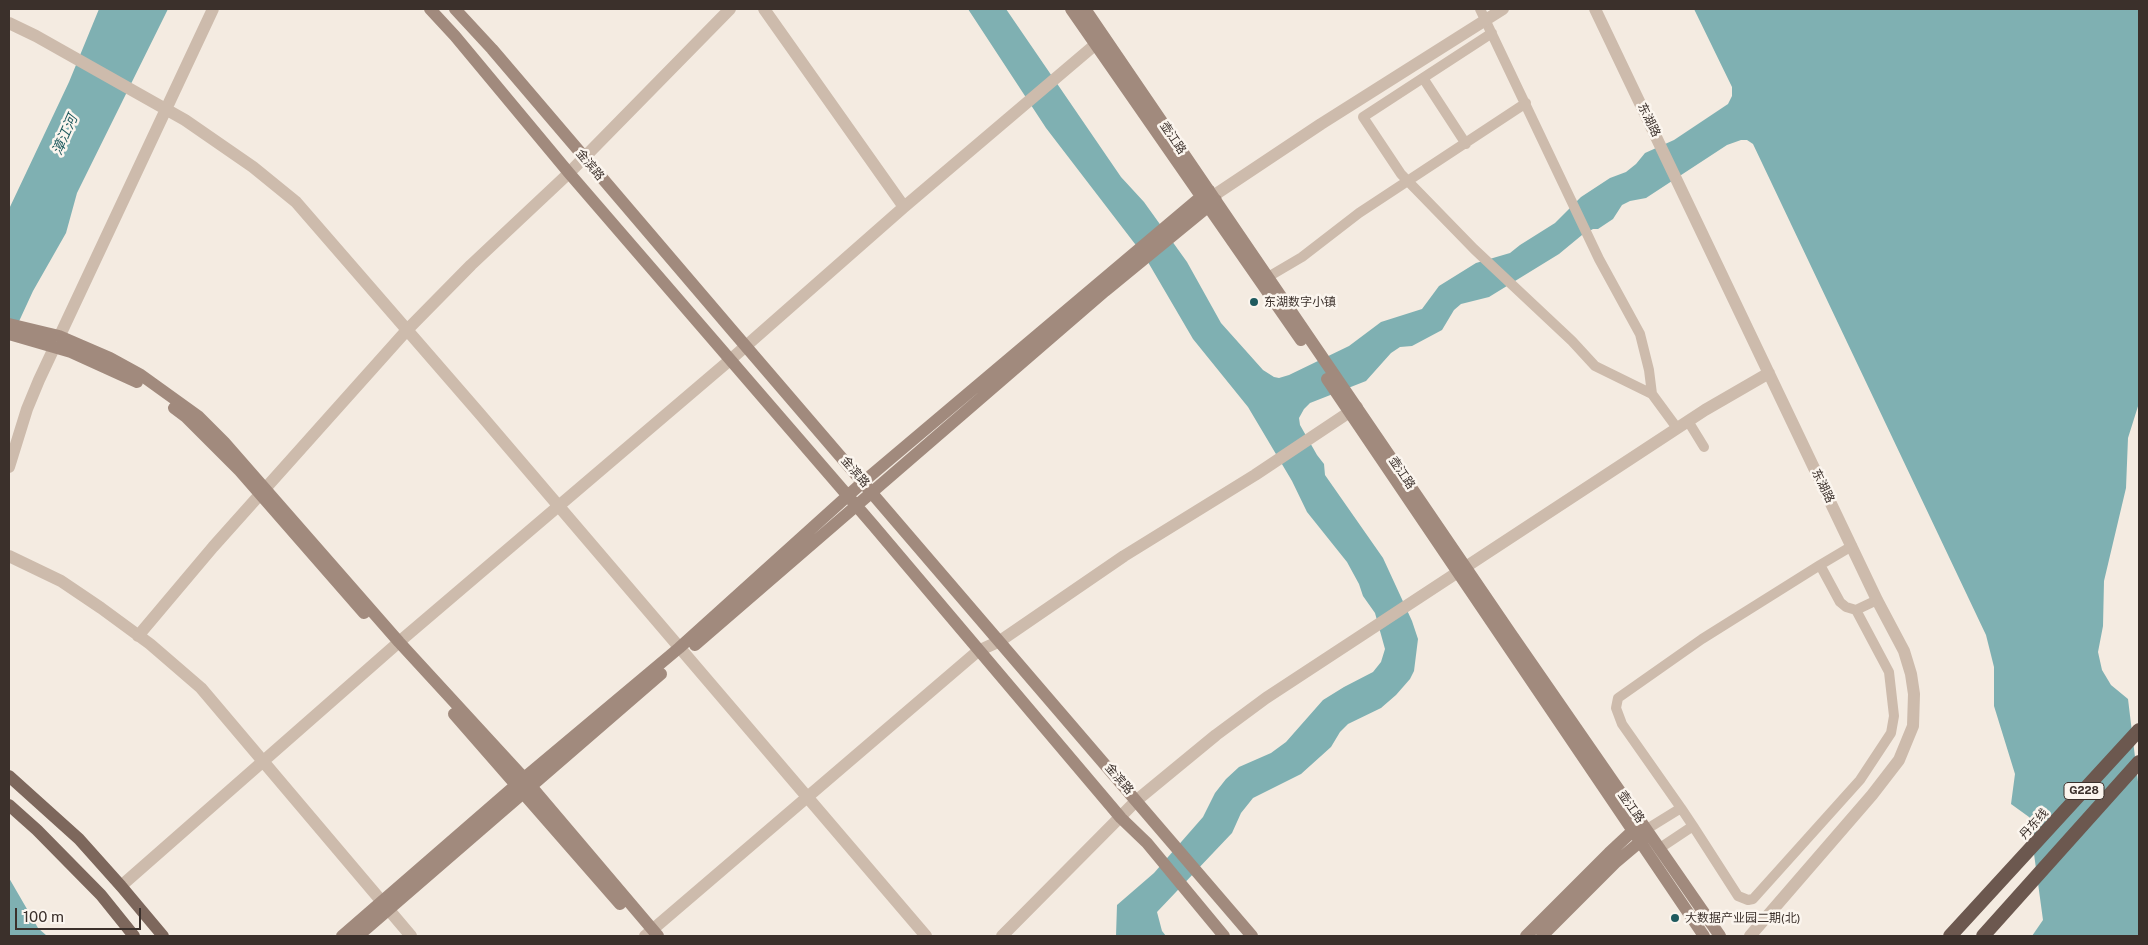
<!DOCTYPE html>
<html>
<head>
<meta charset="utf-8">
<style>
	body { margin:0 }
	#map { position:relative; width:2148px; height:945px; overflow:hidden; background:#f4ebe1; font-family:"Public Sans",sans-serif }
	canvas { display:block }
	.frame { position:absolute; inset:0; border:10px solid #3b302b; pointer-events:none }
	.scale { position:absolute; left:15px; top:908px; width:126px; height:22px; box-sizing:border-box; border:2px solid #3b302b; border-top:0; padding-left:6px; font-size:15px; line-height:18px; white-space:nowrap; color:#3b302b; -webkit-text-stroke:4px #fbf5ee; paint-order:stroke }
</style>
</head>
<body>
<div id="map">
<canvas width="2148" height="945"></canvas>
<div class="frame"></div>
<div class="scale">100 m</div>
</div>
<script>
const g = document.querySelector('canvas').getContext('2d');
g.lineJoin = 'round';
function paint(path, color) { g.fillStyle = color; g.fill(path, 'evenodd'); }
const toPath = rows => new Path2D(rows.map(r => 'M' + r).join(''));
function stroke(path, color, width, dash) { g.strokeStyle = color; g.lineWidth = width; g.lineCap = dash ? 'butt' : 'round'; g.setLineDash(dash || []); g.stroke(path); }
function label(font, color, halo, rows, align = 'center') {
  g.font = font + ' "Public Sans","Noto Sans SC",sans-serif'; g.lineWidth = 5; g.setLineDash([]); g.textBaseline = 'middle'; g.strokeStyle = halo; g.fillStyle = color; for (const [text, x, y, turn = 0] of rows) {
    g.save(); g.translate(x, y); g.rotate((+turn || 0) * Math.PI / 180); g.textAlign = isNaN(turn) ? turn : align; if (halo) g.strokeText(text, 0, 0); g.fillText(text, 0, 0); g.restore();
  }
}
paint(toPath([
	[99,9,168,9,77,193,66,233,33,291,9,343,9,209,69,82],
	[968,9,1006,9,1121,177,1144,202,1187,262,1221,323,1263,370,1274,377,1279,378,1289,375,1349,346,1381,322,1422,309,1439,286,1476,263,1510,253,1520,245,1555,223,1581,197,1610,178,1626,172,1636,164,1645,153,1674,140,1728,104,1732,96,1732,87,1694,9,2139,9,2139,403,2128,438,2126,488,2104,581,2103,626,2098,652,2102,670,2111,685,2128,699,2139,790,2139,936,2032,936,2043,920,2029,817,2011,804,2015,774,1994,706,1994,667,1986,635,1753,144,1747,140,1741,140,1727,145,1646,198,1630,201,1622,205,1613,219,1598,229,1593,229,1582,235,1559,254,1489,297,1461,304,1454,310,1442,330,1412,346,1400,347,1391,353,1366,381,1310,403,1304,409,1299,418,1300,425,1317,455,1324,464,1325,475,1383,558,1412,621,1418,639,1414,671,1410,679,1396,695,1381,708,1348,724,1340,732,1331,747,1301,774,1253,798,1241,813,1232,833,1157,912,1162,931,1166,936,1116,936,1117,905,1154,873,1203,817,1215,793,1226,779,1239,767,1271,753,1286,742,1323,700,1344,687,1373,672,1381,662,1385,649,1375,613,1363,596,1359,584,1347,562,1307,512,1292,481,1248,407,1193,339,1145,257,1046,128],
	[9,878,38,928,47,936,9,936]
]), '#7fb0b2');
stroke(toPath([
	[1480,9,1599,259,1640,334,1649,370,1652,394,1677,428],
	[1492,33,1363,117,1401,174,1474,249,1572,341,1595,366,1652,394],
	[1423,78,1466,144],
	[1268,277,1302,257,1359,213,1526,103],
	[1688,421,1704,447],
	[1820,565,1852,546],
	[1681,808,1622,724,1616,708,1618,698,1702,639,1820,565,1840,602,1846,607,1856,610],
	[1693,826,1738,896,1748,900,1753,899,1860,780,1891,733,1894,716,1889,672,1856,610,1877,600],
	[1647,829,1681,808,1693,826,1660,848]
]), '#cdbbac', 10);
stroke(toPath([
	[764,9,904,207],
	[1595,9,1877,600,1904,651,1911,674,1914,694,1913,726,1899,760,1872,795,1750,936],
	[9,23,36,36,185,120,253,167,296,202,480,414,926,936],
	[1213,196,1321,124,1503,9],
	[9,467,27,409,39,380,213,9],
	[9,556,61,581,101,608,150,644,201,688,411,936],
	[138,636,213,547,407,330,471,265,569,173,730,9],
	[121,886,399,642,730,360,904,207,1103,38],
	[645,936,978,651,1000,641,1124,556,1255,475,1357,407],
	[1002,936,1137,800,1216,735,1266,698,1705,410,1769,373]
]), '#cdbbac', 12);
stroke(toPath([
	[430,9,455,36,569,173,873,525,1121,818,1147,843,1224,936],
	[455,9,492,49,731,329,1252,936],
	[1071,9,1301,340],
	[1085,9,1511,634,1720,936],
	[9,324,59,336,110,358,141,375,198,416,224,442,399,642,524,778,658,936],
	[9,334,71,352,137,382],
	[1327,379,1704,936],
	[174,408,186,417,240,471,364,613],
	[695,645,1105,291,1216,200],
	[454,714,620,904],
	[342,936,524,778,679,648,863,482,1209,190],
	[358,936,661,674],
	[1526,936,1609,853,1638,826],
	[1542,936,1615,863,1647,836]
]), '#a18a7d', 12);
stroke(toPath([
	[9,776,79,839,121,886,163,936],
	[9,805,37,830,101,895,134,936]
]), '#7d675c', 12);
stroke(toPath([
	[1950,936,2139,730],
	[1983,936,2139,762]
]), '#6c584f', 14);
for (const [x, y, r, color] of [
	[1254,302,5,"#1f5a5e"],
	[1675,918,5,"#1f5a5e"]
]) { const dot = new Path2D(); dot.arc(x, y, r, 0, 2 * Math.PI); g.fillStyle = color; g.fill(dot); stroke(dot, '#fbf5ee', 2); }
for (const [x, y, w] of [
	[2084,791,40]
]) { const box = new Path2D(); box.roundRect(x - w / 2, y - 8.5, w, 17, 4); g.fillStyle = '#fbf5ee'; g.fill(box); stroke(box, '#3b302b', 1); }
label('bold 11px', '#3b302b', null, [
	["G228",2084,791]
]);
label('12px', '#3b302b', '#fbf5ee', [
	["东湖路",1649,120,64],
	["壶江路",1173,138,56],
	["金滨路",590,165,50],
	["金滨路",855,472,49],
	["壶江路",1402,473,56],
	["东湖路",1823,486,64],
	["金滨路",1119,779,49],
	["壶江路",1631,807,55],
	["丹东线",2034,824,-48]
]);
label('12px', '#3b302b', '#fbf5ee', [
	["东湖数字小镇",1264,302],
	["大数据产业园二期(北)",1685,918]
], 'left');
label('italic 14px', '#1f5a5e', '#fbf5ee', [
	["漳江河",65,135,-66]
]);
</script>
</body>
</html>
